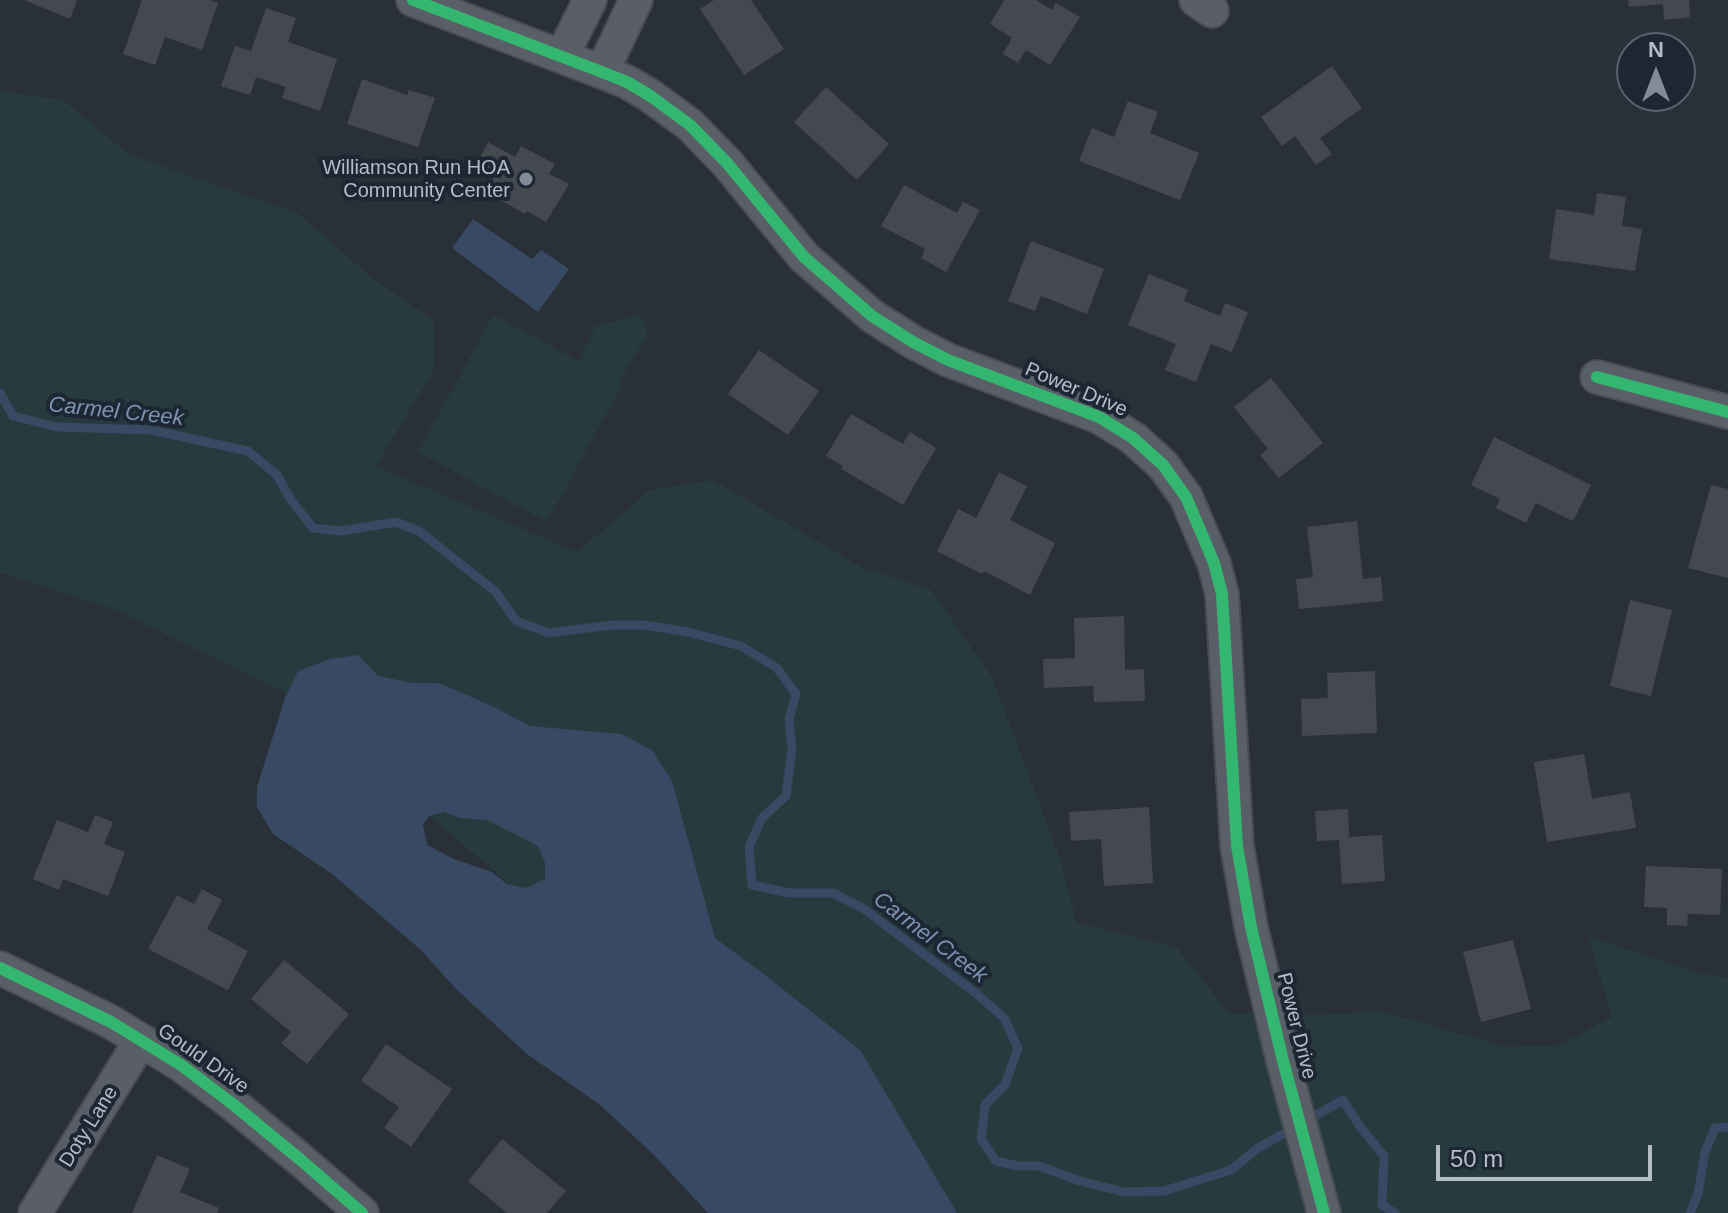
<!DOCTYPE html>
<html>
<head>
<meta charset="utf-8">
<style>
	body { margin:0 }
	#map { position:relative; width:1728px; height:1213px; overflow:hidden; background:#2a3038; font-family:Arial,sans-serif }
	canvas { display:block }
	.north { position:absolute; left:1616px; top:32px; width:80px; height:80px; box-sizing:border-box; background:#1d2633; border:2px solid #59626f; border-radius:50%; rotate:0deg; font-size:22px; font-weight:700; line-height:32px; text-align:center; color:#b4bcc9 }
	.north::after { content:''; display:block; margin:auto; width:28px; height:36px; background:#848b96; clip-path:polygon(50% 0,100% 100%,50% 72%,0 100%) }
	.scale { position:absolute; left:1436px; top:1145px; width:216px; height:36px; box-sizing:border-box; border:4px solid #b4bcc9; border-top:0; padding-left:10px; font-size:24px; line-height:28px; white-space:nowrap; color:#b4bcc9; -webkit-text-stroke:6px #1d2633; paint-order:stroke }
</style>
</head>
<body>
<div id="map">
<canvas width="1728" height="1213"></canvas>
<div class="north">N</div>
<div class="scale">50 m</div>
</div>
<script>
const g = document.querySelector('canvas').getContext('2d');
g.lineJoin = 'round';
function paint(path, color) { g.fillStyle = color; g.fill(path, 'evenodd'); }
const toPath = rows => new Path2D(rows.map(r => 'M' + r).join(''));
function stroke(path, color, width, dash) { g.strokeStyle = color; g.lineWidth = width; g.lineCap = dash ? 'butt' : 'round'; g.setLineDash(dash || []); g.stroke(path); }
function label(font, color, halo, rows, align = 'center') {
  g.font = font + ' Arial,sans-serif'; g.lineWidth = 8; g.setLineDash([]); g.textBaseline = 'middle'; g.strokeStyle = halo; g.fillStyle = color; for (const [text, x, y, turn = 0] of rows) {
    g.save(); g.translate(x, y); g.rotate((+turn || 0) * Math.PI / 180); g.textAlign = isNaN(turn) ? turn : align; if (halo) g.strokeText(text, 0, 0); g.fillText(text, 0, 0); g.restore();
  }
}
paint(toPath([
	[0,91,63,100,130,155,296,212,376,281,433,320,435,368,376,466,577,552,650,490,713,480,863,568,931,590,992,677,1061,862,1077,923,1177,948,1229,1013,1323,1015,1380,1011,1507,1047,1558,1045,1612,1017,1588,937,1703,974,1728,978,1728,1213,897,1213,281,690,111,608,0,573],
	[639,314,648,334,619,382,622,385,547,522,418,452,493,315,599,372,579,360,595,327]
]), '#273a3e');
paint(toPath([
	[473,219,532,259,541,250,569,269,538,312,452,248],
	[358,655,378,676,413,683,439,683,492,706,530,726,621,734,652,750,672,781,715,938,761,972,860,1050,957,1213,708,1213,654,1155,599,1104,527,1054,456,989,421,950,332,874,273,834,257,807,257,787,285,698,298,671,330,659],
	[444,812,460,818,487,820,538,846,545,863,545,879,526,888,507,884,492,872,454,859,427,845,423,825,429,816]
]), '#384963');
stroke(toPath([
	[0,393,13,416,57,427,151,430,248,451,277,475,291,500,313,528,341,531,396,522,419,531,496,592,516,621,549,633,612,625,644,625,688,632,741,646,777,668,796,694,789,720,792,748,786,796,762,818,749,847,752,885,789,893,833,893,864,909,977,994,1004,1018,1018,1048,1005,1085,985,1105,981,1139,996,1161,1018,1166,1039,1166,1080,1181,1124,1192,1164,1191,1231,1170,1258,1148,1343,1100,1359,1125,1384,1156,1382,1205,1395,1213],
	[1690,1213,1698,1194,1705,1152,1715,1128,1728,1127]
]), '#384963', 9);
paint(toPath([
	[24,0,77,0,70,19],
	[142,0,210,0,218,3,202,50,165,37,155,65,123,54],
	[714,0,751,0,784,49,744,75,700,9],
	[1004,0,1036,0,1052,10,1056,3,1080,17,1050,65,1026,50,1018,63,1003,54,1012,38,990,24],
	[1628,0,1689,0,1690,17,1664,20,1663,4,1629,7],
	[266,8,296,18,288,42,337,59,320,111,282,98,286,87,256,77,250,95,221,86,235,46,251,51],
	[1332,66,1362,108,1320,138,1332,154,1316,165,1295,136,1282,146,1261,117],
	[362,79,407,95,409,90,435,98,418,147,347,124],
	[826,87,889,144,857,180,794,122],
	[1128,101,1158,112,1150,133,1199,153,1180,200,1079,161,1092,128,1114,137],
	[488,142,515,157,521,146,555,164,549,174,569,184,546,222,527,211,525,214,486,192,496,174,477,163],
	[904,185,957,213,963,202,980,210,946,272,921,258,925,249,881,226],
	[1597,193,1626,197,1622,226,1642,229,1635,271,1549,259,1556,209,1594,215],
	[1031,241,1104,269,1087,314,1041,296,1035,311,1008,301],
	[1149,274,1188,290,1184,301,1220,316,1225,303,1248,312,1232,352,1211,344,1196,382,1165,370,1176,344,1128,325],
	[759,350,819,391,788,435,728,394],
	[1271,378,1323,443,1279,478,1260,455,1268,449,1234,407],
	[851,414,903,444,910,432,936,448,903,505,841,469,843,466,826,456],
	[1494,437,1591,485,1573,521,1536,503,1526,523,1496,508,1500,499,1471,485],
	[999,472,1027,486,1010,520,1055,543,1030,595,984,571,982,574,937,551,958,509,976,518],
	[1711,485,1728,489,1728,578,1688,568],
	[1357,521,1363,579,1381,577,1383,601,1299,609,1296,579,1313,577,1307,527],
	[1630,600,1672,610,1651,696,1610,686],
	[1124,616,1125,670,1144,669,1145,701,1094,702,1093,686,1044,688,1043,659,1075,658,1074,618],
	[1375,671,1377,733,1302,736,1301,699,1328,698,1327,673],
	[1584,754,1592,799,1630,792,1636,828,1547,842,1534,762],
	[1149,807,1153,883,1104,886,1101,839,1071,841,1069,812],
	[1348,809,1349,837,1382,835,1385,881,1342,884,1339,840,1317,841,1315,811],
	[95,815,113,822,104,844,125,852,108,896,63,879,59,890,33,879,57,820,88,832],
	[1646,866,1722,869,1720,915,1688,914,1687,926,1667,925,1667,908,1644,907],
	[202,889,222,900,207,929,248,951,228,990,148,949,177,895,194,904],
	[1513,940,1531,1009,1481,1022,1463,952],
	[284,960,349,1014,307,1064,281,1043,291,1032,251,999],
	[386,1044,452,1089,411,1147,384,1128,399,1107,361,1081],
	[502,1139,566,1191,547,1213,507,1213,468,1181],
	[157,1155,190,1169,180,1192,219,1208,217,1213,132,1213]
]), '#444950');
const minor = toPath([
	[413,0,602,72,627,82,649,95,690,125,727,163,804,257,872,316,913,342,948,360,1099,417,1133,438,1163,465,1186,497,1214,563,1222,594,1237,846,1251,927,1283,1061,1324,1213],
	[1196,0,1212,11],
	[562,56,590,0],
	[602,72,636,0],
	[1597,377,1728,412],
	[0,968,111,1022,181,1065,234,1105,302,1161,362,1213],
	[35,1213,141,1040]
]);
stroke(minor, '#484c53', 36);
stroke(minor, '#5a5e66', 32);
stroke(toPath([
	[413,0,602,72,627,82,649,95,690,125,727,163,804,257,872,316,913,342,948,360,1099,417,1133,438,1163,465,1186,497,1214,563,1222,594,1237,846,1251,927,1283,1061,1324,1213],
	[1597,377,1728,412],
	[0,968,111,1022,181,1065,234,1105,302,1161,362,1213]
]), '#33b770', 12);
for (const [x, y, r, color] of [
	[526,179,8,"#848b96"]
]) { const dot = new Path2D(); dot.arc(x, y, r, 0, 2 * Math.PI); g.fillStyle = color; g.fill(dot); stroke(dot, '#1d2633', 3); }
label('20px', '#b4bcc9', '#1d2633', [
	["Williamson Run HOA",510,168],
	["Community Center",510,191]
], 'right');
label('20px', '#b4bcc9', '#1d2633', [
	["Power Drive",1076,390,23],
	["Power Drive",1296,1026,76],
	["Gould Drive",203,1059,35],
	["Doty Lane",89,1127,-58]
]);
label('italic 22px', '#7c92b1', '#1d2633', [
	["Carmel Creek",116,412,6],
	["Carmel Creek",930,938,37]
]);
</script>
</body>
</html>
